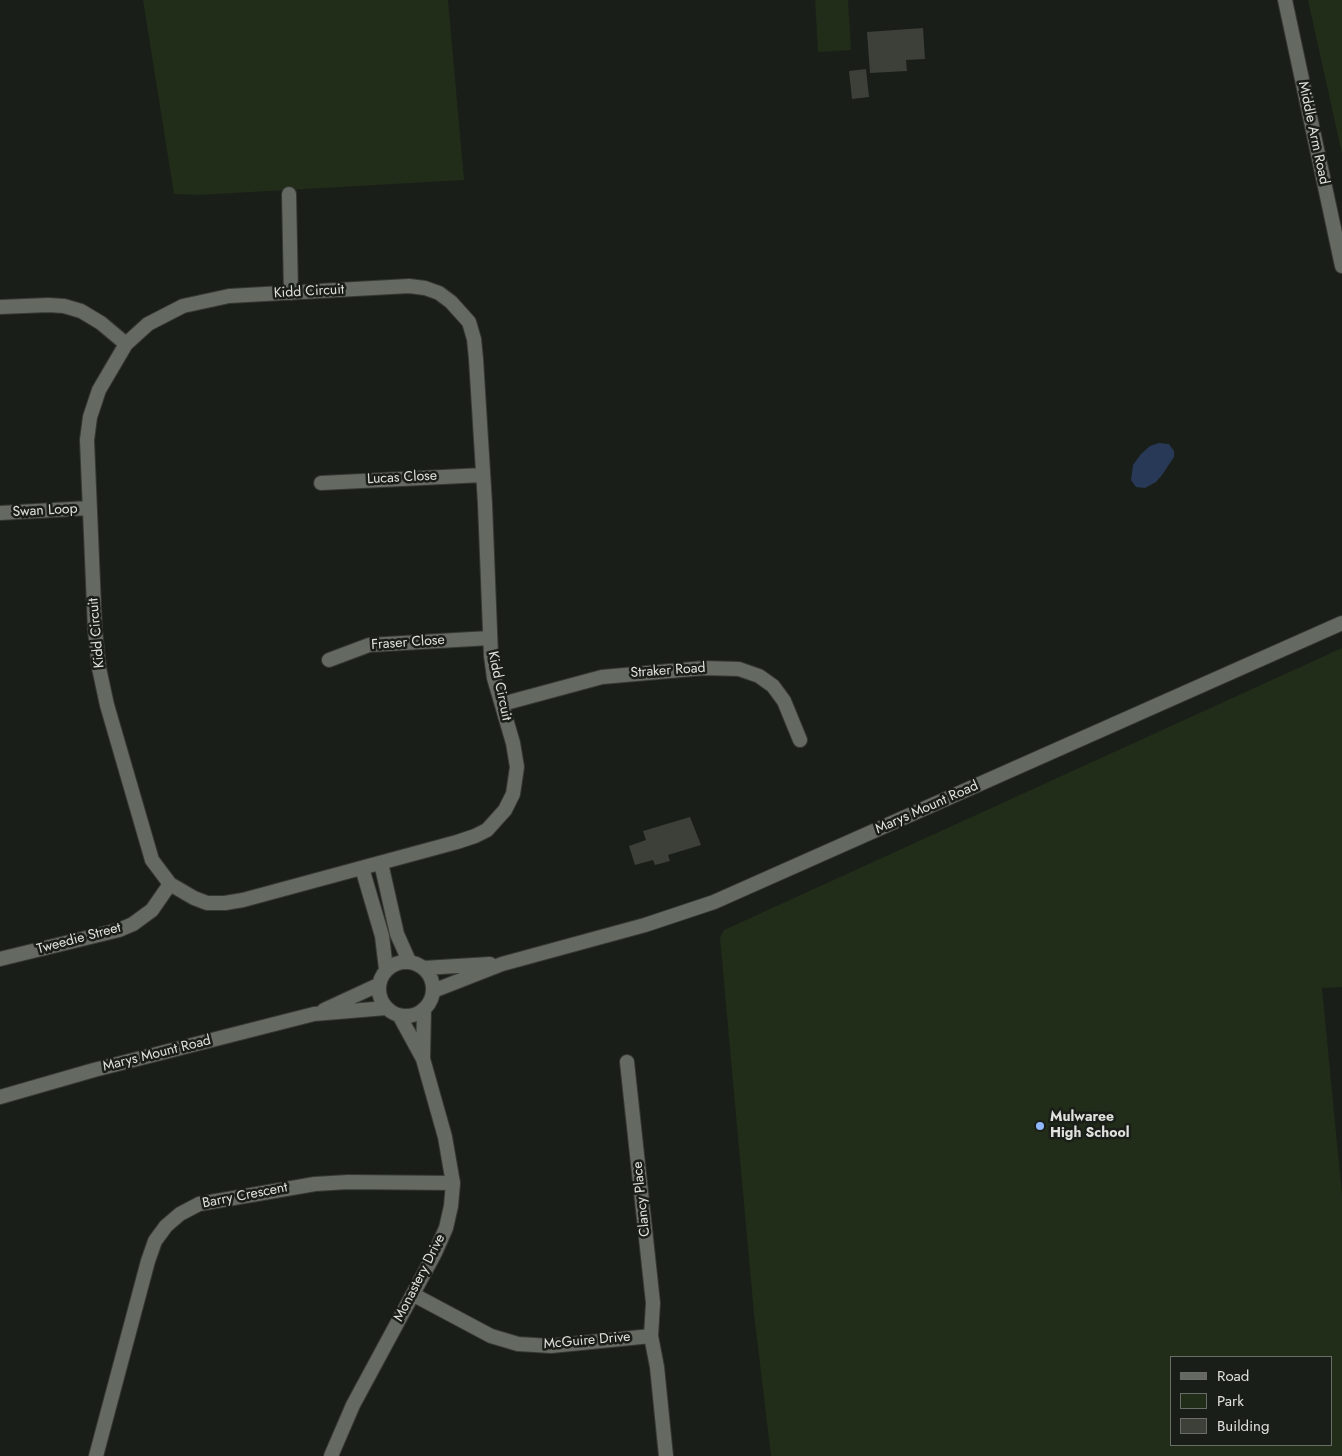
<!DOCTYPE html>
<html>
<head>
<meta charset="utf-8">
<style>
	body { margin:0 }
	#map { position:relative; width:1342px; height:1456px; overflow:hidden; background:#1a1e18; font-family:Jost,sans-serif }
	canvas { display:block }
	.legend { position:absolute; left:1170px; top:1356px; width:162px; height:90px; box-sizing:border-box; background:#1a1e18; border:1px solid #696c67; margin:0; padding:6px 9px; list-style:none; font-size:15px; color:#dfe1dd }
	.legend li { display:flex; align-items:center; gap:10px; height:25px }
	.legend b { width:25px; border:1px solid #696c67 }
</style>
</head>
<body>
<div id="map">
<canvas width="1342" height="1456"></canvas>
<ul class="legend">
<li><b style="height:6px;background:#646961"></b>Road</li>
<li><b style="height:14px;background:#212c19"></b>Park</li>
<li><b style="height:14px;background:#3c4039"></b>Building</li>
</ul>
</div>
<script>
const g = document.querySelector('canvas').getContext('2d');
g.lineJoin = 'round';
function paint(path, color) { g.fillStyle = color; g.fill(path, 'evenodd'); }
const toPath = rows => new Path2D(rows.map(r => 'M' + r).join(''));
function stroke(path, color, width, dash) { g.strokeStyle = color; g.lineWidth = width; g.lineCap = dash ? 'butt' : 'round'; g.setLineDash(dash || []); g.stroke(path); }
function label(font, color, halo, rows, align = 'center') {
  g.font = font + ' Jost,sans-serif'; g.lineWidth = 5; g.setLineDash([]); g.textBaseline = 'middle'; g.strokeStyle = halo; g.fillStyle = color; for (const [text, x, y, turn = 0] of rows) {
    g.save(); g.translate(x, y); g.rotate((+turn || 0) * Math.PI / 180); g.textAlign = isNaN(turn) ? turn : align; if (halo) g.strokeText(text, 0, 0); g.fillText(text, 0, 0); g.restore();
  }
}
paint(toPath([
	[143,0,448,0,464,180,199,195,174,194],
	[815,0,848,0,851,50,818,52],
	[1308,0,1342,0,1342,154],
	[1342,648,1342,987,1322,988,1342,1195,1342,1456,771,1456,754,1314,720,938,724,930],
	[1171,1357,1331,1357,1331,1445,1171,1445]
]), '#212c19');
paint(toPath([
	[1159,443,1169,444,1174,451,1174,457,1162,475,1156,482,1145,488,1136,487,1131,480,1133,465,1141,454,1150,446]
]), '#283957');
paint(toPath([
	[923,28,925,59,906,60,907,71,870,73,867,32],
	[866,69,869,97,852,99,849,71],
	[690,817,701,845,668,855,670,861,655,865,653,860,635,865,629,846,646,840,643,831]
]), '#3c4039');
const minor = toPath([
	[1285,0,1342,266],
	[289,194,291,293],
	[409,286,425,288,439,293,451,302,469,322,474,339,476,359,485,504,491,656,494,678,513,743,517,767,513,794,505,810,487,830,475,836,457,842,243,900,225,903,207,903,194,898,170,884,152,860,107,705,99,668,95,630,87,440,90,417,99,390,126,344,148,324,183,306,229,296,409,286],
	[0,307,48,305,64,306,81,311,101,323,126,344],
	[321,483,483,475],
	[0,513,89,508],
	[329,660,369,645,490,638],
	[502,704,602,677,704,668,739,669,759,676,773,686,784,701,800,740],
	[381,863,397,934,409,961],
	[362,868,382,936,386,969],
	[0,959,119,930,133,924,152,910,170,884],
	[627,1062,653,1303,651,1336],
	[414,1295,491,1336,518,1344,551,1346,651,1336,657,1367,666,1456],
	[96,1456,148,1261,155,1241,166,1226,180,1214,199,1204,315,1184,348,1182,453,1183]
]);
const tertiary = toPath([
	'379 989a27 27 0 1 1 54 0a27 27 0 1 1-54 0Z',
	[424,968,490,964],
	[433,991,502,964,645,925,714,902,1342,623],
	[324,1010,378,985],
	[423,1059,424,1009],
	[0,1097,94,1070,314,1014,386,1008],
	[331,1456,353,1405,435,1253,446,1228,451,1206,453,1183,445,1137,423,1059,399,1015]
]);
stroke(minor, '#363834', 16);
stroke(tertiary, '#363834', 16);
stroke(minor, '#646961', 14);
stroke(tertiary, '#646961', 14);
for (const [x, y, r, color] of [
	[1040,1126,5,"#91b8fd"]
]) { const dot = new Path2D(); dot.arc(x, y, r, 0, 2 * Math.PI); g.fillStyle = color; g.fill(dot); stroke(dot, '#1a1e18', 2); }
label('14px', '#dfe1dd', '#1a1e18', [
	["Middle Arm Road",1313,133,78],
	["Kidd Circuit",309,292,-3],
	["Lucas Close",402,478,-3],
	["Swan Loop",45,511,-3],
	["Kidd Circuit",97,633,-95],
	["Fraser Close",408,643,-4],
	["Straker Road",668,671,-4],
	["Kidd Circuit",499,686,78],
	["Marys Mount Road",927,808,-24],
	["Tweedie Street",79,939,-15],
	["Marys Mount Road",157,1054,-14],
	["Barry Crescent",245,1196,-11],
	["Clancy Place",642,1199,-96],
	["Monastery Drive",420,1278,-63],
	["McGuire Drive",587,1341,-5]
]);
label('bold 14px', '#dfe1dd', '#1a1e18', [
	["Mulwaree",1050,1118],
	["High School",1050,1134]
], 'left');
</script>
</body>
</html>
